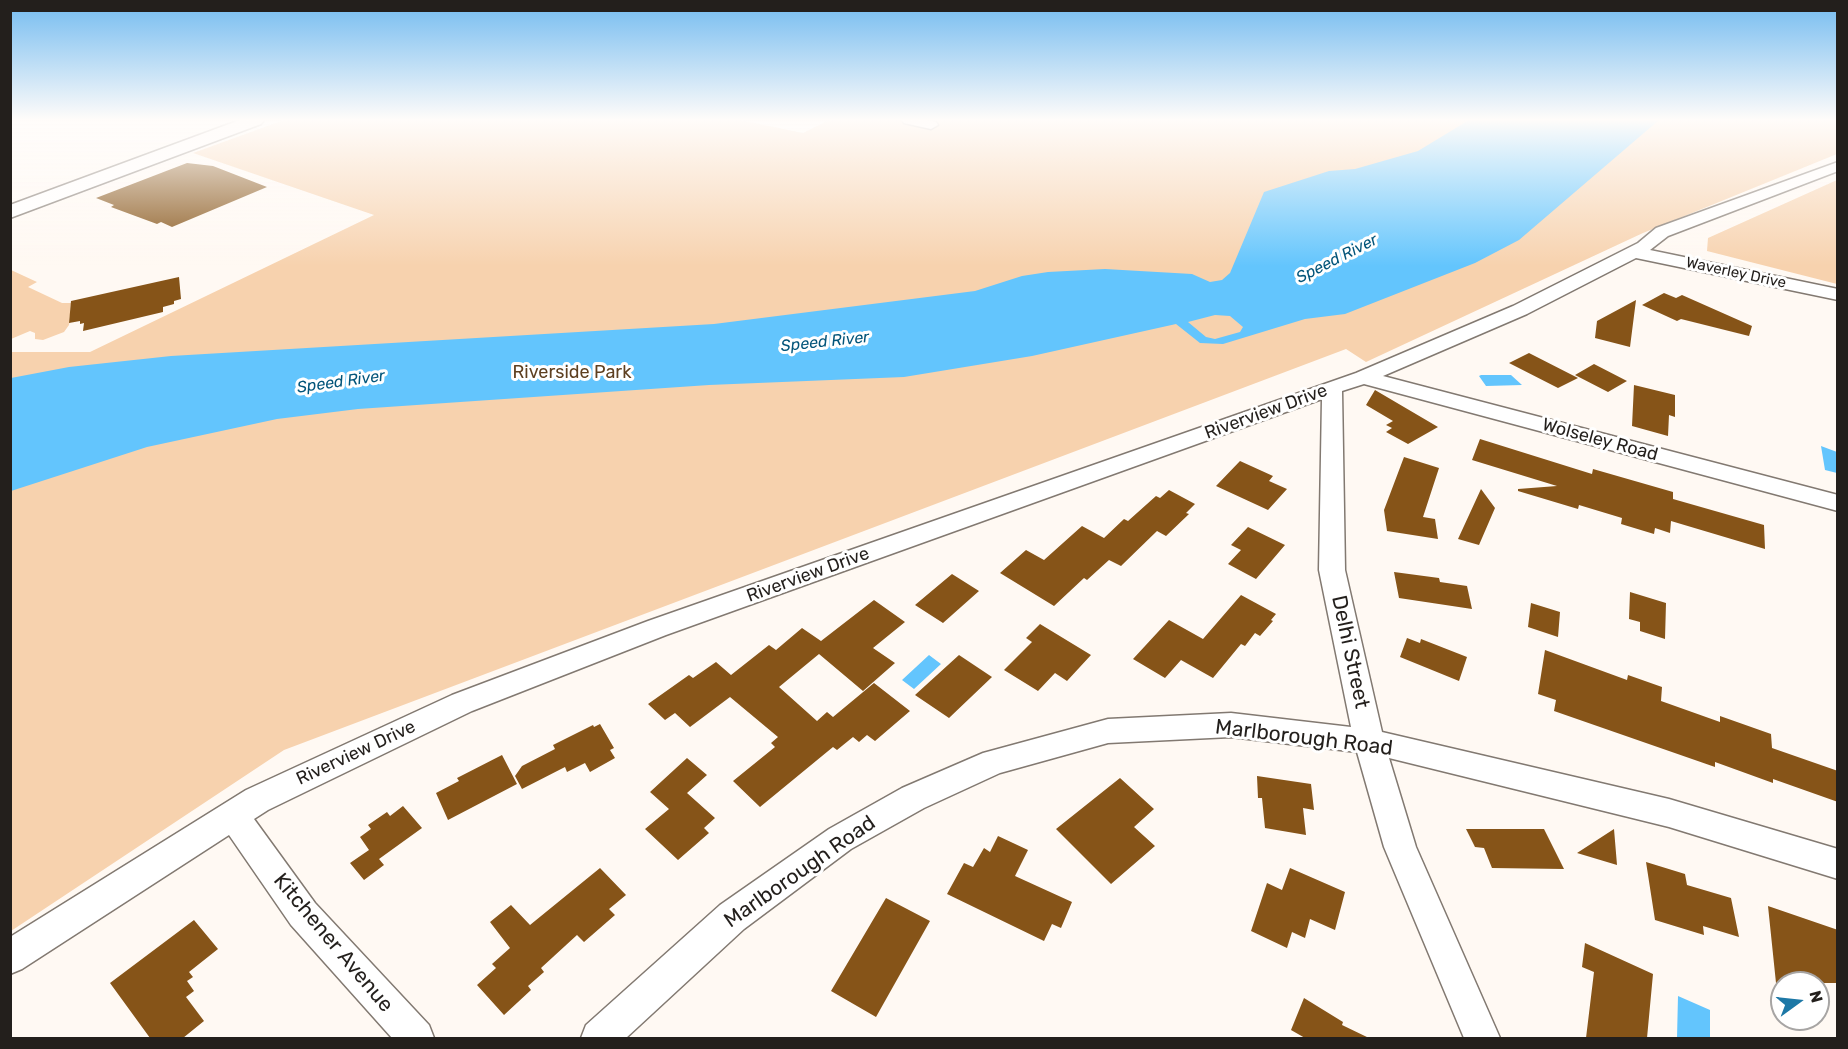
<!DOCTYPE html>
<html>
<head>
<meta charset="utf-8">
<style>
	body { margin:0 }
	#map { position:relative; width:1848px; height:1049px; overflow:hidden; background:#fff9f3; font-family:Rubik,sans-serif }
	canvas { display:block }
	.frame { position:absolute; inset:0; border:12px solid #231f1c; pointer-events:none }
	.north { position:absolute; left:1770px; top:971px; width:60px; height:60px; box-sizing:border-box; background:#fff; border:2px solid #a7a5a4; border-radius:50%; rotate:75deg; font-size:16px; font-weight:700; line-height:24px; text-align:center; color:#231f1c }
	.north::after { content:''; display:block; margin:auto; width:21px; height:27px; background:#1d78a6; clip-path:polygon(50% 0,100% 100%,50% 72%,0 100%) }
</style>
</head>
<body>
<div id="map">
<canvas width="1848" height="1049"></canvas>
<div class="frame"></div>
<div class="north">N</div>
</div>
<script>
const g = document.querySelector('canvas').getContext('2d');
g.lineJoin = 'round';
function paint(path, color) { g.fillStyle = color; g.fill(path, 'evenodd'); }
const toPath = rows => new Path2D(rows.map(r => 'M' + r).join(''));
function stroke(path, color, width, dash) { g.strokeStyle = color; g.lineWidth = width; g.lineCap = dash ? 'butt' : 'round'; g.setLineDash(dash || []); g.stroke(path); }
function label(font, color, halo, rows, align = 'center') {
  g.font = font + ' Rubik,sans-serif'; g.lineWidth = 6; g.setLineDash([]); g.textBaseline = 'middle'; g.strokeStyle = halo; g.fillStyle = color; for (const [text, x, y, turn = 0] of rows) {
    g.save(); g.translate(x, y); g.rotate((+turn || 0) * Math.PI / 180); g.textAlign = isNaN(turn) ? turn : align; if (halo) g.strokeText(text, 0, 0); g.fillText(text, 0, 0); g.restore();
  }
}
paint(toPath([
	[284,120,740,120,803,133,829,120,1837,120,1837,154,1643,233,1366,362,1346,349,284,750,11,931,11,352,90,352,374,215,193,153],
	[1837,180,1837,284,1707,251,1708,238],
	[11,270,37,282,28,287,62,303,71,303,69,325,64,332,43,340,35,339,35,333,30,331,11,339]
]), '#f7d2ae');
paint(toPath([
	[1469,120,1659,120,1519,240,1475,263,1345,314,1305,319,1223,344,1200,343,1176,324,1032,356,904,377,709,385,358,409,277,419,147,447,11,491,11,378,69,367,171,356,714,324,975,291,1022,276,1048,272,1105,269,1192,274,1210,282,1222,280,1230,273,1264,192,1329,171,1355,169,1418,151],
	[1215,315,1230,316,1243,327,1240,332,1215,339,1206,337,1188,322],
	[1481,375,1511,375,1522,385,1486,386,1479,376],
	[1821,446,1837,452,1837,473,1825,470],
	[929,655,941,664,914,689,902,680],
	[1678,996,1710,1010,1710,1038,1677,1038]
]), '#63c5fd');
paint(toPath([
	[187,163,213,166,267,187,172,227,161,222,157,224,111,207,114,205,96,198],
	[179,277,181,299,174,301,174,304,163,307,163,312,83,331,84,323,80,324,80,321,69,323,71,301],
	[1664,293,1676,298,1682,295,1752,326,1749,336,1681,319,1677,321,1642,305],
	[1636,300,1630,347,1595,338,1597,321],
	[1529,353,1578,378,1558,388,1509,363],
	[1594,364,1627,381,1608,392,1575,375],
	[1634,385,1675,395,1675,417,1669,415,1668,436,1632,426],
	[1375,390,1438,427,1408,444,1386,432,1392,428,1386,425,1393,421,1366,405],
	[1480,439,1592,474,1593,469,1673,492,1673,499,1764,525,1765,549,1671,521,1670,533,1655,528,1654,534,1621,524,1622,518,1579,505,1578,509,1518,491,1518,489,1557,486,1472,460],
	[1404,457,1439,468,1423,517,1435,519,1438,539,1387,531,1384,510],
	[1240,461,1273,476,1269,481,1287,489,1268,510,1216,486],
	[1481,489,1495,508,1479,545,1458,539],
	[1169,490,1195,504,1186,513,1189,514,1166,536,1157,531,1121,566,1109,560,1087,580,1084,578,1054,606,1000,573,1026,550,1044,560,1082,526,1104,538,1124,519,1128,521,1156,496,1160,498],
	[1248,527,1285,545,1256,579,1228,564,1241,550,1231,545],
	[1394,572,1439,578,1440,582,1467,586,1472,609,1399,598],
	[952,574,979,591,943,623,915,605],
	[1630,592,1666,603,1665,639,1640,631,1640,622,1629,619],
	[1241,595,1276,614,1271,620,1273,621,1260,636,1255,633,1245,646,1241,644,1213,678,1181,660,1165,678,1133,659,1169,620,1203,639],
	[874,600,905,622,873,648,895,663,863,691,819,654,779,687,817,721,827,712,833,717,874,683,910,711,875,741,867,735,859,742,853,737,837,750,833,747,760,807,733,781,775,747,771,743,778,737,730,697,690,727,675,713,665,720,648,704,689,675,693,678,716,662,731,675,769,645,776,650,802,628,821,641],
	[1531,603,1560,612,1558,637,1528,627],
	[1040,624,1091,655,1067,681,1055,673,1038,691,1004,670,1032,642,1026,638],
	[1407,638,1420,643,1421,639,1467,657,1459,681,1400,657],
	[1545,650,1627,680,1628,675,1662,687,1661,701,1720,722,1720,716,1771,734,1772,748,1838,771,1838,802,1773,779,1773,783,1715,762,1715,767,1554,711,1556,700,1538,694],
	[959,655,992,677,949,718,915,695],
	[600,724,614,748,610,750,615,758,590,772,585,763,567,772,565,767,522,789,515,776,522,766,555,749,553,745,593,725,594,727],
	[502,755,517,784,448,820,436,793,459,781,457,778],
	[687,758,707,775,687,793,715,818,704,828,709,833,678,860,645,829,669,809,650,792],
	[1257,776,1311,784,1314,810,1303,808,1306,835,1265,828,1262,798,1258,798],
	[1120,778,1154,809,1134,827,1155,846,1111,884,1056,829],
	[403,806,422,828,379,859,384,865,364,880,350,863,369,850,360,837,371,829,368,825,387,812,390,816],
	[1466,829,1544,829,1564,869,1492,868,1484,848,1475,847],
	[1614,829,1617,865,1577,853],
	[998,836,1028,850,1015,876,1072,902,1061,928,1052,924,1044,941,947,894,964,863,973,867,984,848,990,852],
	[1646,862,1685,874,1687,885,1731,898,1739,937,1703,926,1704,935,1655,920],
	[600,868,626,895,609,909,615,915,584,942,577,935,541,968,544,972,528,986,531,990,504,1015,477,985,496,968,492,964,510,948,490,922,511,905,530,925],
	[1290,868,1345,892,1335,930,1310,919,1305,938,1292,932,1287,948,1251,931,1267,883,1282,890],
	[886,898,930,921,876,1017,831,991],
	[1768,906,1838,930,1838,983,1776,983],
	[194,920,218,949,189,972,193,977,187,981,194,991,186,997,204,1021,183,1038,150,1038,110,983],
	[1585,943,1653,974,1647,1038,1586,1038,1594,972,1582,967],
	[1304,998,1343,1022,1342,1025,1369,1038,1305,1038,1291,1030]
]), '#865418');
const minor = toPath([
	[902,120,926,120,936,122,938,125,931,129,904,123,902,120],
	[1838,162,1838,171,1668,236,1650,250,1838,289,1838,300,1636,258,1527,314,1383,376,1838,495,1838,511,1364,384,1342,391,1345,570,1382,732,1669,799,1838,849,1838,879,1669,827,1389,758,1416,847,1500,1038,1464,1038,1384,847,1357,752,1231,737,1108,743,1000,773,924,808,851,849,744,929,626,1038,581,1038,586,1025,720,905,829,829,902,788,983,753,1108,719,1231,713,1351,727,1319,570,1322,399,666,635,472,711,268,810,254,819,315,903,429,1025,434,1038,392,1038,291,925,229,835,22,969,10,974,10,937,246,790,452,695,648,621,1356,373,1513,306,1638,243,1656,228,1838,162]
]);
const major = toPath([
	[240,120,264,120,261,124,10,218,10,205,240,120]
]);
stroke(minor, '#827971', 3);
stroke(major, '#827971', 3);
paint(minor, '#fff');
paint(major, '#fff');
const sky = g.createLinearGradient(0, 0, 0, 266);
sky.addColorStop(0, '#73bbf0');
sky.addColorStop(0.45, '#fffcfa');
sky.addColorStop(1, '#fffcfa00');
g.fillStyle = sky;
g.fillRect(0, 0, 1848, 266);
label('15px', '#231f1c', '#fff', [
	["Waverley Drive",1736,273,12]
]);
label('italic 16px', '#03557a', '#fff', [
	["Speed River",1337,259,-27],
	["Speed River",825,342,-6],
	["Speed River",341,382,-8]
]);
label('18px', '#5e4021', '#fff', [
	["Riverside Park",572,373]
]);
label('18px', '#231f1c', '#fff', [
	["Riverview Drive",1266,412,-20],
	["Wolseley Road",1600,440,15],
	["Riverview Drive",808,575,-20],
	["Riverview Drive",356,753,-25]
]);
label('21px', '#231f1c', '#fff', [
	["Delhi Street",1350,652,78],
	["Marlborough Road",1304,738,7],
	["Marlborough Road",800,872,-35],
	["Kitchener Avenue",333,943,50]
]);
</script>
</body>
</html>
